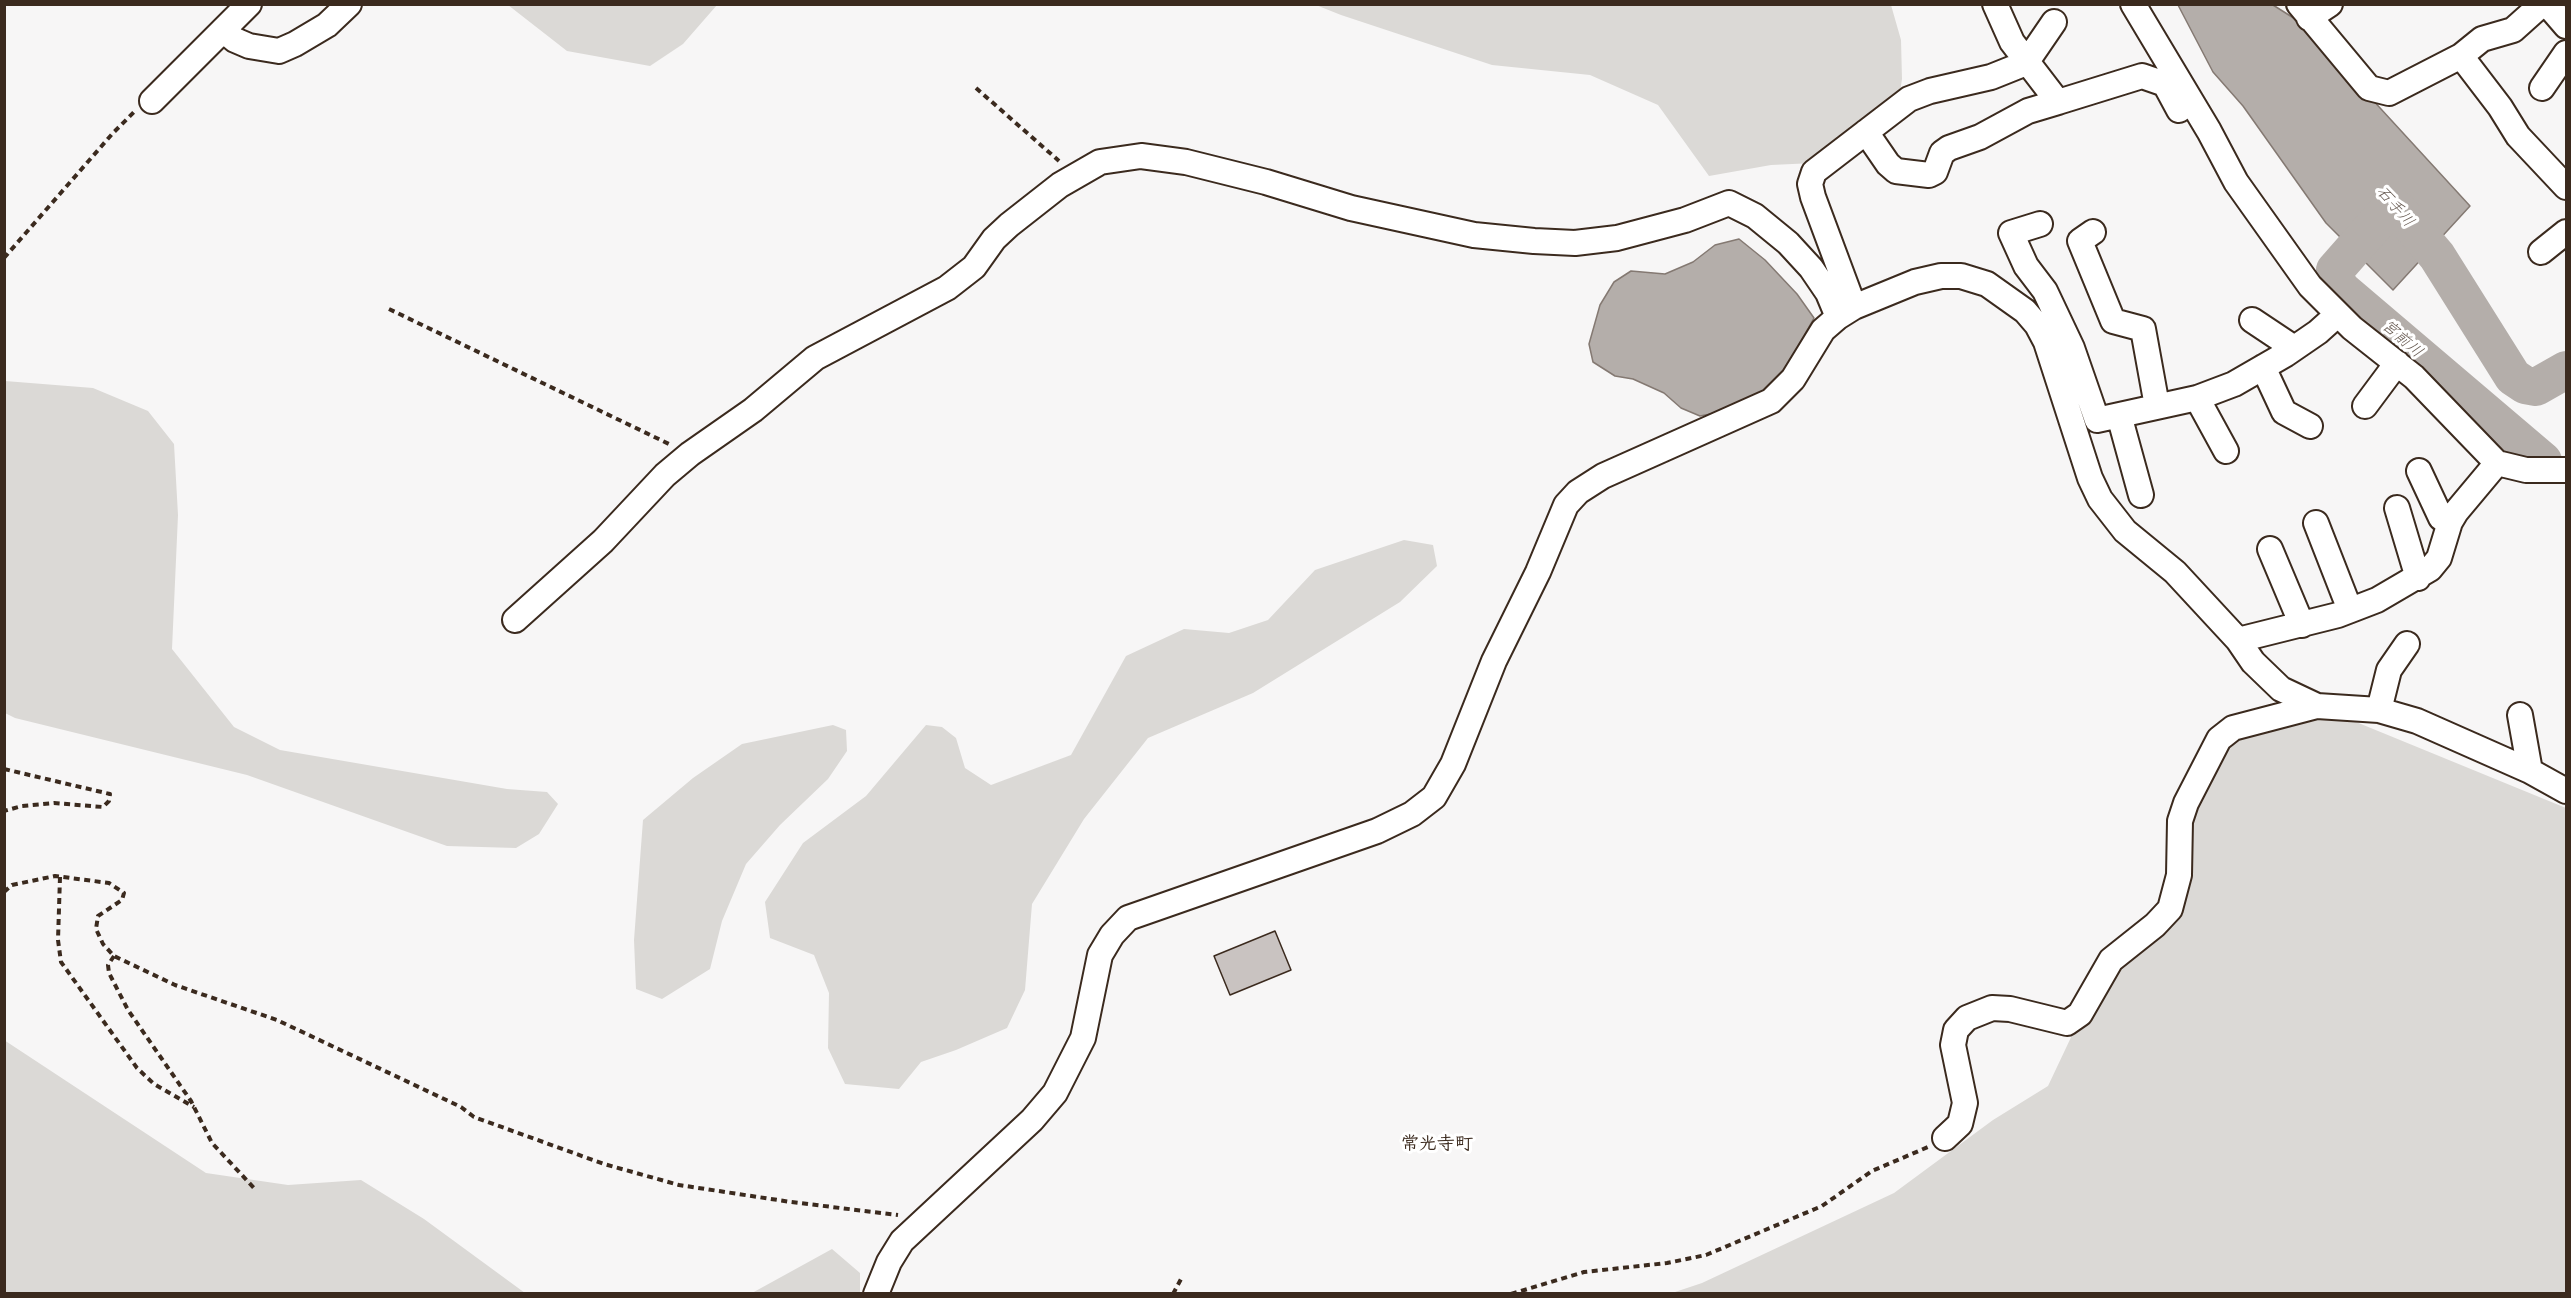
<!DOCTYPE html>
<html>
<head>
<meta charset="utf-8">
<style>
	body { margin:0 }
	#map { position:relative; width:2571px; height:1298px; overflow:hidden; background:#f7f6f6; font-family:"Shantell Sans",sans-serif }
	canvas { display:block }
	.frame { position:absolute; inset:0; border:6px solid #3b2a1e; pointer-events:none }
</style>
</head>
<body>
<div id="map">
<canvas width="2571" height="1298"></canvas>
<div class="frame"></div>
</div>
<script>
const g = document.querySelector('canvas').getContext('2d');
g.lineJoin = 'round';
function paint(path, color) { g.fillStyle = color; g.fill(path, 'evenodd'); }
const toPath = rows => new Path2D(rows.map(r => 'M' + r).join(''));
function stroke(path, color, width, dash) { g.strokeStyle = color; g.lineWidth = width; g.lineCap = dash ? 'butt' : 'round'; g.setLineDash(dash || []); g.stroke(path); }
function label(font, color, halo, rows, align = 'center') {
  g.font = font + ' "Shantell Sans","Klee One",sans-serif'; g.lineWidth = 6; g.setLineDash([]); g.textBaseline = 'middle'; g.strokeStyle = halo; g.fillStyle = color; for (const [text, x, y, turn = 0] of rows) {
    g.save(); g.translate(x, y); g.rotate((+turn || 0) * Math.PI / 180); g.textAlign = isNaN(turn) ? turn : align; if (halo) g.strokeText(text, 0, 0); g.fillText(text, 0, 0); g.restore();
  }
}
paint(toPath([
	[508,5,717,4,717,5,683,44,650,66,567,51],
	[1316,5,1891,5,1901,40,1902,79,1899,99,1814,163,1771,165,1709,176,1658,105,1590,75,1492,65,1341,15],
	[5,381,93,388,148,411,174,444,178,515,172,649,234,727,280,750,507,789,547,792,558,804,539,834,516,848,447,846,247,775,15,718,5,713],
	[1404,540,1433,545,1437,566,1400,602,1253,693,1148,738,1084,819,1032,904,1025,990,1007,1028,956,1050,921,1062,899,1089,845,1084,828,1048,829,993,814,955,770,938,765,902,803,843,866,796,926,725,942,727,956,738,965,768,991,785,1071,755,1126,656,1184,629,1229,633,1268,620,1315,570],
	[2339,715,2566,808,2566,1293,1669,1294,1702,1283,1894,1193,1993,1120,2048,1086,2074,1031,2168,899,2214,753,2250,716],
	[833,725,846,730,847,751,828,779,780,825,746,864,722,921,710,969,662,999,636,989,634,940,643,820,693,778,742,744],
	[4,1040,206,1173,288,1185,361,1180,424,1219,525,1293,5,1293],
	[832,1249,860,1273,860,1293,752,1293]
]), '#dbd9d6');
const water = toPath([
	[2178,5,2273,5,2303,24,2470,206,2393,290,2326,223,2243,106,2213,72,2178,5],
	[1739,239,1765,260,1797,294,1814,318,1784,371,1762,394,1736,409,1700,416,1681,408,1664,393,1633,379,1615,376,1593,362,1589,344,1600,305,1614,282,1631,271,1665,274,1693,262,1715,245,1739,239]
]);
paint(water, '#b4aeaa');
stroke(water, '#847972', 1.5);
stroke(toPath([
	[2397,209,2437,256,2513,377,2525,385,2536,387,2566,370],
	[2386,212,2335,270,2335,281,2343,291,2543,461]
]), '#b4aeaa', 38);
const building = toPath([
	[1275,931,1291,970,1230,995,1214,956,1275,931]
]);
paint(building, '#c9c3c1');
stroke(building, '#3b2a1e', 1.5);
const street = toPath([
	[1995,4,2012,42,2058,102,2142,76,2165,84,2179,110],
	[2133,4,2209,131,2236,182,2310,286,2352,328,2414,377,2497,463,2526,470,2566,470],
	[2299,4,2369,88,2389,93,2461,56,2482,39,2513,30,2542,4],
	[2547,4,2566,26],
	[2309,18,2330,4],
	[223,30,235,40,249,46,279,51,295,44,327,25,349,4],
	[2461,56,2500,107,2518,136,2566,187],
	[2542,88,2566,53],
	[152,101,249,4],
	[1866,132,1888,164,1896,171,1929,175,1935,172,1942,153,1949,148,1980,137,2028,111,2058,102],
	[2040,224,2011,233,2026,266,2045,291,2072,348,2097,420,2197,398,2234,384,2286,354,2318,332,2338,314],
	[2093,232,2080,241,2113,321,2143,329,2157,406],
	[2541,252,2566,232],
	[1854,307,1813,197,1810,184,1814,172,1909,99,1930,91,1991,77,2026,63,2054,22],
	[2252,320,2294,348],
	[2263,367,2284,412,2310,426],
	[2197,398,2226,451],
	[2365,406,2397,363],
	[2119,415,2141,495],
	[2419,471,2441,518,2450,522],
	[2397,508,2418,578],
	[2316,523,2350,610],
	[2270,549,2302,625],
	[515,620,603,541,665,475,690,454,753,410,815,358,947,288,974,267,994,239,1009,225,1060,185,1100,162,1141,156,1186,162,1266,182,1351,208,1474,235,1534,241,1575,243,1617,238,1685,220,1729,203,1755,216,1788,243,1811,268,1828,293,1838,317],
	[2238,640,2338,615,2377,600,2430,569,2439,558,2450,522,2456,512,2497,463],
	[2379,710,2389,670,2407,644],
	[2520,715,2530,771],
	[1945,1138,1960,1124,1965,1103,1953,1045,1956,1030,1967,1018,1992,1008,2010,1009,2067,1023,2080,1014,2111,960,2155,925,2170,909,2179,875,2180,821,2186,803,2219,739,2233,728,2317,706],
	[876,1294,889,1262,902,1241,1032,1120,1055,1093,1083,1038,1100,955,1112,935,1128,918,1377,831,1412,814,1434,797,1453,764,1494,661,1538,572,1566,505,1578,492,1603,476,1771,401,1793,379,1823,330,1838,317,1854,307,1915,282,1941,276,1961,276,1987,284,2025,311,2037,325,2046,342,2090,478,2100,499,2125,531,2175,572,2238,640,2253,662,2281,689,2317,706,2379,710,2417,721,2530,771,2566,791]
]);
stroke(street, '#3b2a1e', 28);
stroke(toPath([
	[976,88,1059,161],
	[4,258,113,133,135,111],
	[389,309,669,444],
	[4,769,110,794,109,801,103,807,54,803,22,806,4,811],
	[60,877,58,940,61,962,137,1068,154,1084,194,1107],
	[4,892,12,885,55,876,109,883,124,893,122,900,98,916,96,929,103,944,114,956,175,985,277,1020,461,1107,474,1117,604,1164,679,1185,791,1202,898,1215],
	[114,956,108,965,109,973,128,1010,191,1101,212,1143,254,1188],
	[1173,1294,1181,1279],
	[1511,1294,1584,1272,1667,1263,1706,1255,1822,1206,1872,1171,1928,1147]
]), '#3b2a1e', 4, [6, 4.5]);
stroke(street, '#fff', 24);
label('italic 16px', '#65584f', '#fff', [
	["石手川",2395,207,49],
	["宮前川",2402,339,41]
]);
label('bold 18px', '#3b2a1e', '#fff', [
	["常光寺町",1437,1144]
]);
</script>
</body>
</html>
